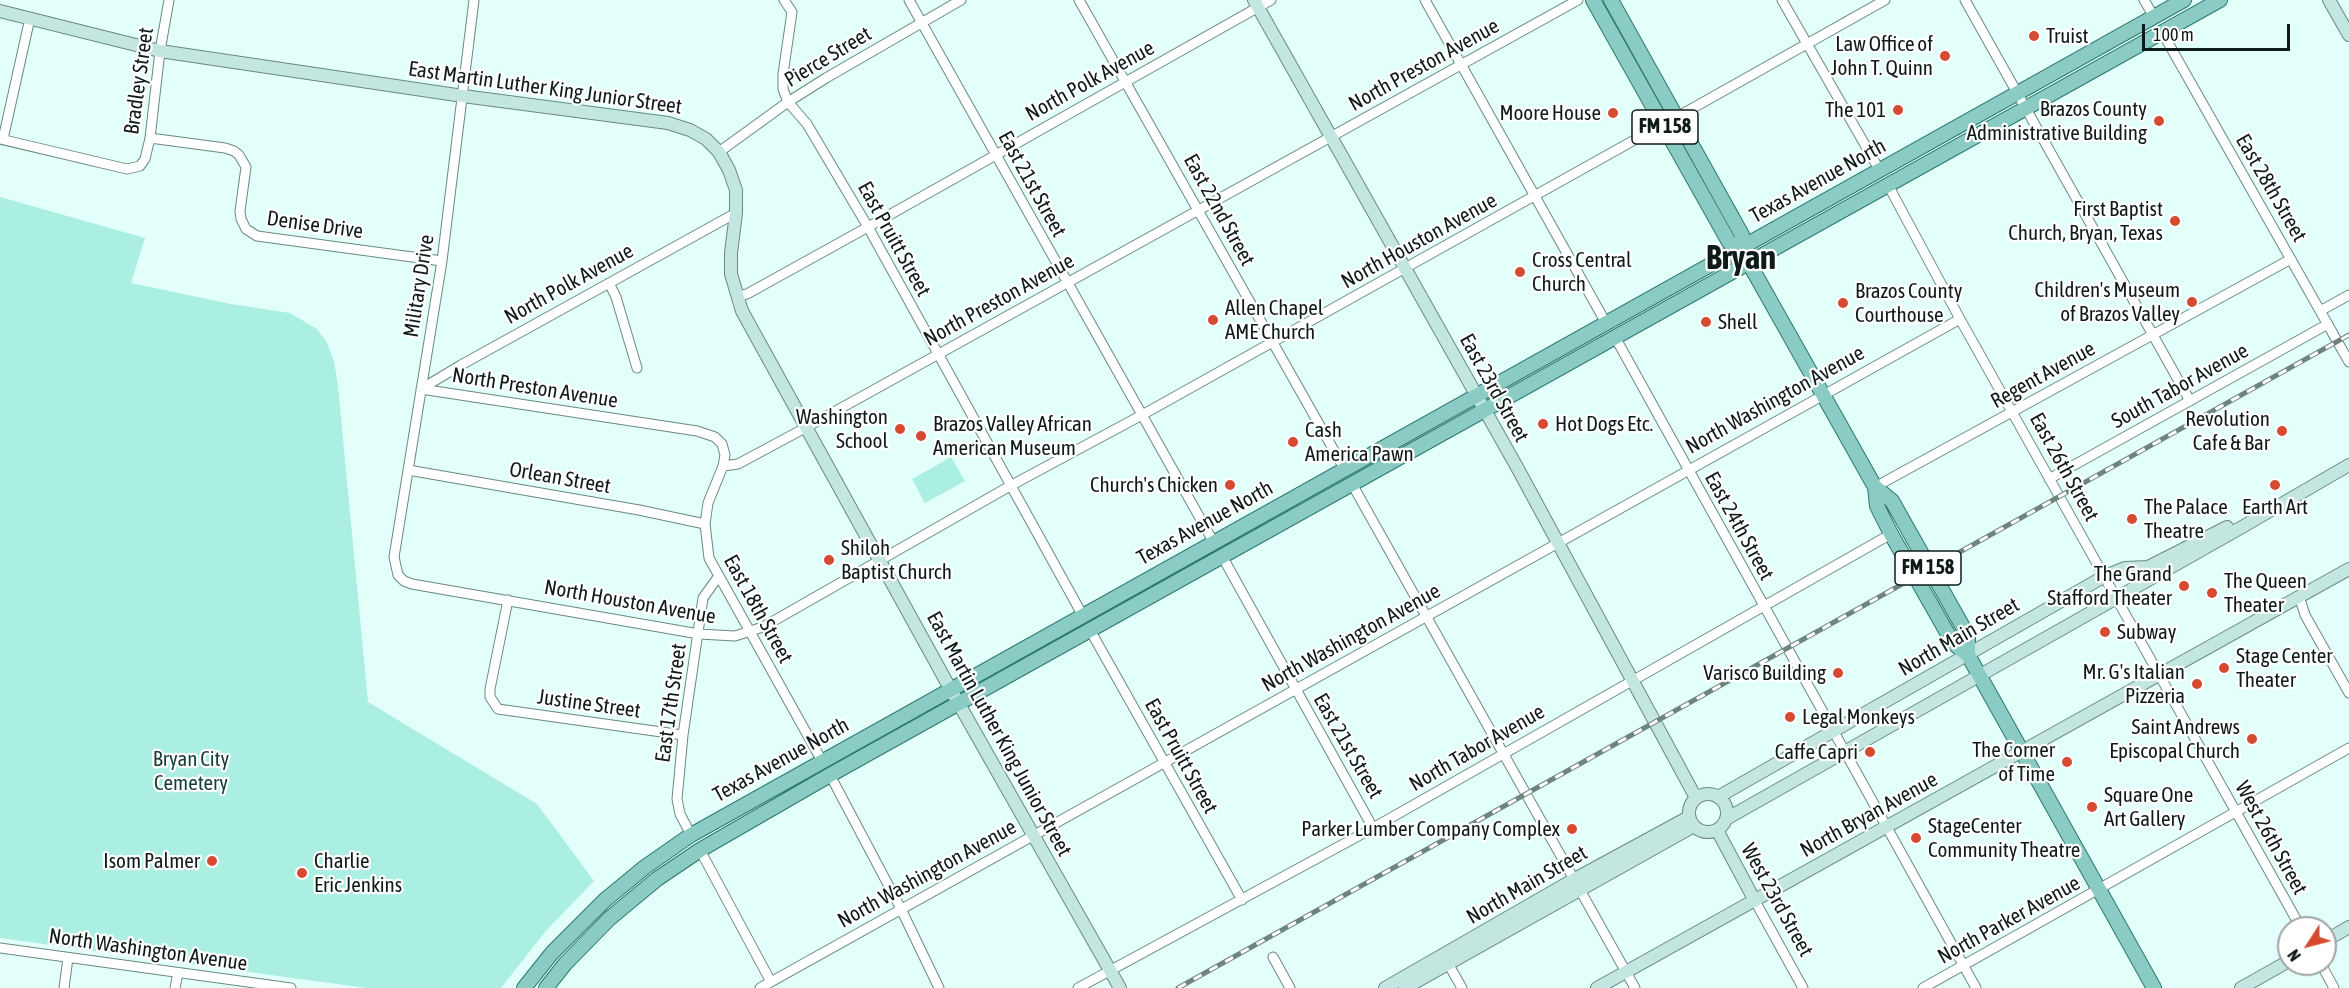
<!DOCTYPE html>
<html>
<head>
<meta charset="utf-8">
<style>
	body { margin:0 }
	#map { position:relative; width:2349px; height:988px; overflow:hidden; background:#e3fff9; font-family:"Asap Condensed",sans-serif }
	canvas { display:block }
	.north { position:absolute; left:2277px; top:916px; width:60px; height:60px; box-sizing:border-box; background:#fff; border:2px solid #9fa4a3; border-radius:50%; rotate:234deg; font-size:16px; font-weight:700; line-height:24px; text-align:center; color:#0e1b19 }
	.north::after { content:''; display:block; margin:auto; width:21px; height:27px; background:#d64a32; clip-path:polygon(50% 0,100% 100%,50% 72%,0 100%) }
	.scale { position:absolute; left:2142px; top:24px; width:148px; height:27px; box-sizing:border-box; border:3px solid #0e1b19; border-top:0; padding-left:8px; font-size:18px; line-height:21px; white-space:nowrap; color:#0e1b19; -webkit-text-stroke:4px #fff; paint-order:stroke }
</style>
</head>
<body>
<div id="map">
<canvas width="2349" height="988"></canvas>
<div class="north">N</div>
<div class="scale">100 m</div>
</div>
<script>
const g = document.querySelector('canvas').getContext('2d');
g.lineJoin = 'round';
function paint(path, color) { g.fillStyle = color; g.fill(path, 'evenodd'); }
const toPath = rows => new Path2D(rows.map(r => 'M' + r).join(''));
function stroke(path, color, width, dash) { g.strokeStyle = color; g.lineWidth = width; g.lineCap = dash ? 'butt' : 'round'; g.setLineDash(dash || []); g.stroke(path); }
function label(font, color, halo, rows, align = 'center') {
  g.font = font + ' "Asap Condensed",sans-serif'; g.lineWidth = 4.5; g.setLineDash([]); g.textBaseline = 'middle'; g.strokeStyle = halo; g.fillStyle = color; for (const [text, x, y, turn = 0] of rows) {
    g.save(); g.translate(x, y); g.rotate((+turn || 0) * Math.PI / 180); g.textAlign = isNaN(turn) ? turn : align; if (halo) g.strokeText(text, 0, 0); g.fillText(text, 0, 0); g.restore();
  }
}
paint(toPath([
	[0,197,145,238,131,283,231,304,290,313,317,329,326,341,334,361,338,386,368,702,537,804,594,881,545,932,501,988,366,988,0,938],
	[951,457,965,481,925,503,912,479]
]), '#abeee2');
const street = toPath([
	[474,0,442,261,394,557,398,575,404,581,412,584,699,634,735,636,763,627,1010,486,1142,415,1663,124],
	[784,0,792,12,783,74,783,89,788,102,807,124,868,227,1083,616],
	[909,0,1214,543],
	[1079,0,1345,470],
	[1425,0,1606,323],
	[1782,0,1880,171],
	[1965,0,2190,401],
	[2144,0,2154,17],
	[2162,32,2349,362],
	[1677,117,1885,0],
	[150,138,225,148,234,151,239,155,246,167,240,211,241,219,246,229,257,236,442,261],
	[0,139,127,169,140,166,145,159,150,138,160,51,169,0],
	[3,139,30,18],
	[719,152,788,102,826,78,961,0],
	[1888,185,1960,319,2301,928],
	[609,283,616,297,637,368],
	[737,296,747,294,868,227,1271,0],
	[2320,311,2349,295],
	[1615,337,1976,988],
	[421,389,697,431,715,437,722,444,725,455,723,466,708,503,705,524,709,558,822,761],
	[421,389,461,365,736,213],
	[723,466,738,464,805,428,1578,0],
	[408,470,639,510,705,524],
	[2049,479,2328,324],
	[1352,484,1635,988],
	[1875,487,2291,259],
	[1222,556,1373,828],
	[2299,596,2305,615,2349,693],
	[508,600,490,689,490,697,498,709,683,735],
	[1090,630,1242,900],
	[830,775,901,909,939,988],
	[691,835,680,814,677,799,683,735,703,598,718,577],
	[700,850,771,982],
	[1755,901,1803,988],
	[0,948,291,988],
	[1273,957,1290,988],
	[1446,960,1462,988],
	[2321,964,2334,988],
	[64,988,68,958],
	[175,988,178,973],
	[760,988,1960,319],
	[1078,988,1373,828,1891,534],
	[1923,988,2349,748]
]);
const secondary = toPath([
	[1254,0,1518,469,1696,798],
	[2329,0,2349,35],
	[0,11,160,51,463,96,668,123,690,130,706,139,719,152,729,170,736,190,736,213,731,253,731,274,742,311,951,690,1120,988],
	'1689 813a19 19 0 1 1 38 0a19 19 0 1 1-38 0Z',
	[1718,797,2105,576,2125,568,2148,567,2227,527],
	[1726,819,2242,527,2349,465],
	[1717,830,1755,901],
	[2325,941,2349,927],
	[1385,988,1573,880,1689,817],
	[1405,988,1694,826],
	[1597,988,2349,569],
	[2241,988,2289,961]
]);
const primary = toPath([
	[1593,0,1729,242,1741,249,1875,487,1892,501,1968,636,1968,655],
	[1611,0,1742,235,1741,249],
	[1875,487,1877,506,1891,534,1953,643,1968,655,2154,988],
	[524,988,552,953,605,900,645,867,691,835,2184,0],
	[546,988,565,964,610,918,657,879,700,850,830,775,2220,0]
]);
stroke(street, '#698983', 11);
stroke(secondary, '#698983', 14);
stroke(primary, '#2c786e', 16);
stroke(street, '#fff', 9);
stroke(secondary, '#c4e6e1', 12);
stroke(primary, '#8accc3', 14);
const rail = toPath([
	[1178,988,2349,335]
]);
stroke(rail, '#6f837f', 5);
stroke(rail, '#fff', 3, [9]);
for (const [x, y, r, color] of [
	[2034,36,6,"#d64a32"],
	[1945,56,6,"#d64a32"],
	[1898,110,6,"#d64a32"],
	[1613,113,6,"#d64a32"],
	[2159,121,6,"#d64a32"],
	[2175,221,6,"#d64a32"],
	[1520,272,6,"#d64a32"],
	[2192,302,6,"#d64a32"],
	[1843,303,6,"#d64a32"],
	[1213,320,6,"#d64a32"],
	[1706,322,6,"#d64a32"],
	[1543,424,6,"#d64a32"],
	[900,429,6,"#d64a32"],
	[2282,431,6,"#d64a32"],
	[921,436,6,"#d64a32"],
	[1293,442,6,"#d64a32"],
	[1230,485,6,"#d64a32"],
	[2275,485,6,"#d64a32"],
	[2132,519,6,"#d64a32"],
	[829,560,6,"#d64a32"],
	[2184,586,6,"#d64a32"],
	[2212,593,6,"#d64a32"],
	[2105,632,6,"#d64a32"],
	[2224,668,6,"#d64a32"],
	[1838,673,6,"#d64a32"],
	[2197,684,6,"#d64a32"],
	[1790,717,6,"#d64a32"],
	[2252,739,6,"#d64a32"],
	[1870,752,6,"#d64a32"],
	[2067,762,6,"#d64a32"],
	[2092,807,6,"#d64a32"],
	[1572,829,6,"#d64a32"],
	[1916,838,6,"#d64a32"],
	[212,861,6,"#d64a32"],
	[302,873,6,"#d64a32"]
]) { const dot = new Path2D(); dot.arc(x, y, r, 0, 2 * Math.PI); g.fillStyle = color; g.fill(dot); stroke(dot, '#fff', 2); }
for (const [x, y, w] of [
	[1665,127,66],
	[1928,568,66]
]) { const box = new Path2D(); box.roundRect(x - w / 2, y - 17, w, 34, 4.5); g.fillStyle = '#fff'; g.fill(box); stroke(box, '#0e1b19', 1.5); }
label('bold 20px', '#0e1b19', null, [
	["FM 158",1665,127],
	["FM 158",1928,568]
]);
label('21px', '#0e1b19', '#fff', [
	["Truist",2046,36],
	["Law Office of",1933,44,"right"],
	["John T. Quinn",1933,68,"right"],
	["Brazos County",2147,109,"right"],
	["Administrative Building",2147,133,"right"],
	["The 101",1886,110,"right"],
	["Moore House",1601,113,"right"],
	["First Baptist",2163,209,"right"],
	["Church, Bryan, Texas",2163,233,"right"],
	["Cross Central",1532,260],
	["Church",1532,284],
	["Children's Museum",2180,290,"right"],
	["of Brazos Valley",2180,314,"right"],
	["Brazos County",1855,291],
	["Courthouse",1855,315],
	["Allen Chapel",1225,308],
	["AME Church",1225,332],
	["Shell",1718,322],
	["Washington",888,417,"right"],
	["School",888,441,"right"],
	["Revolution",2270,419,"right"],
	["Cafe & Bar",2270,443,"right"],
	["Brazos Valley African",933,424],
	["American Museum",933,448],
	["Hot Dogs Etc.",1555,424],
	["Cash",1305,430],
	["America Pawn",1305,454],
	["Church's Chicken",1218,485,"right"],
	["The Palace",2144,507],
	["Theatre",2144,531],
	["Earth Art",2275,507,"center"],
	["Shiloh",841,548],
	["Baptist Church",841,572],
	["The Grand",2172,574,"right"],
	["Stafford Theater",2172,598,"right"],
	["The Queen",2224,581],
	["Theater",2224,605],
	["Subway",2117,632],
	["Stage Center",2236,656],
	["Theater",2236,680],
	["Mr. G's Italian",2185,672,"right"],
	["Pizzeria",2185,696,"right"],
	["Varisco Building",1826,673,"right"],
	["Legal Monkeys",1802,717],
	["Saint Andrews",2240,727,"right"],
	["Episcopal Church",2240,751,"right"],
	["The Corner",2055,750,"right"],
	["of Time",2055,774,"right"],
	["Caffe Capri",1858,752,"right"],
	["Square One",2104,795],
	["Art Gallery",2104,819],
	["StageCenter",1928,826],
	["Community Theatre",1928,850],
	["Parker Lumber Company Complex",1560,829,"right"],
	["Isom Palmer",200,861,"right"],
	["Charlie",314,861],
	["Eric Jenkins",314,885]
], 'left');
label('21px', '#0e1b19', '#fff', [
	["Pierce Street",828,57,-31],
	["North Preston Avenue",1424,65,-29],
	["Bradley Street",139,81,-82],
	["North Polk Avenue",1090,81,-29],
	["East Martin Luther King Junior Street",545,88,8],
	["Texas Avenue North",1818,181,-29],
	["East 21st Street",1032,184,61],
	["East 28th Street",2271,188,60],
	["East 22nd Street",1219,210,61],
	["Denise Drive",315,225,8],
	["East Pruitt Street",894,239,61],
	["North Houston Avenue",1419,241,-29],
	["North Polk Avenue",569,284,-29],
	["Military Drive",419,286,-81],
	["North Preston Avenue",999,300,-29],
	["Regent Avenue",2043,375,-29],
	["South Tabor Avenue",2180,386,-29],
	["North Preston Avenue",535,388,9],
	["East 23rd Street",1494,388,61],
	["North Washington Avenue",1775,400,-29],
	["East 26th Street",2064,467,61],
	["Orlean Street",560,478,10],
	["Texas Avenue North",1205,523,-29],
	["East 24th Street",1739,526,61],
	["North Houston Avenue",630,602,10],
	["East 18th Street",758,609,61],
	["North Main Street",1959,637,-30],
	["North Washington Avenue",1351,638,-29],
	["East 17th Street",671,703,-82],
	["Justine Street",589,704,8],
	["East Martin Luther King Junior Street",999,734,61],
	["East 21st Street",1348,746,60],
	["North Tabor Avenue",1477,748,-30],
	["East Pruitt Street",1181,756,61],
	["Texas Avenue North",781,760,-29],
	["North Bryan Avenue",1869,815,-29],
	["West 26th Street",2271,838,61],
	["North Washington Avenue",927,874,-29],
	["North Main Street",1527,885,-30],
	["West 23rd Street",1777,900,61],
	["North Parker Avenue",2009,920,-29],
	["North Washington Avenue",148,950,8]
]);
label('21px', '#153c36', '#fff', [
	["Bryan City",191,759],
	["Cemetery",191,783]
]);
label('bold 33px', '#0e1b19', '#fff', [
	["Bryan",1741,259]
]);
</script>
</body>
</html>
